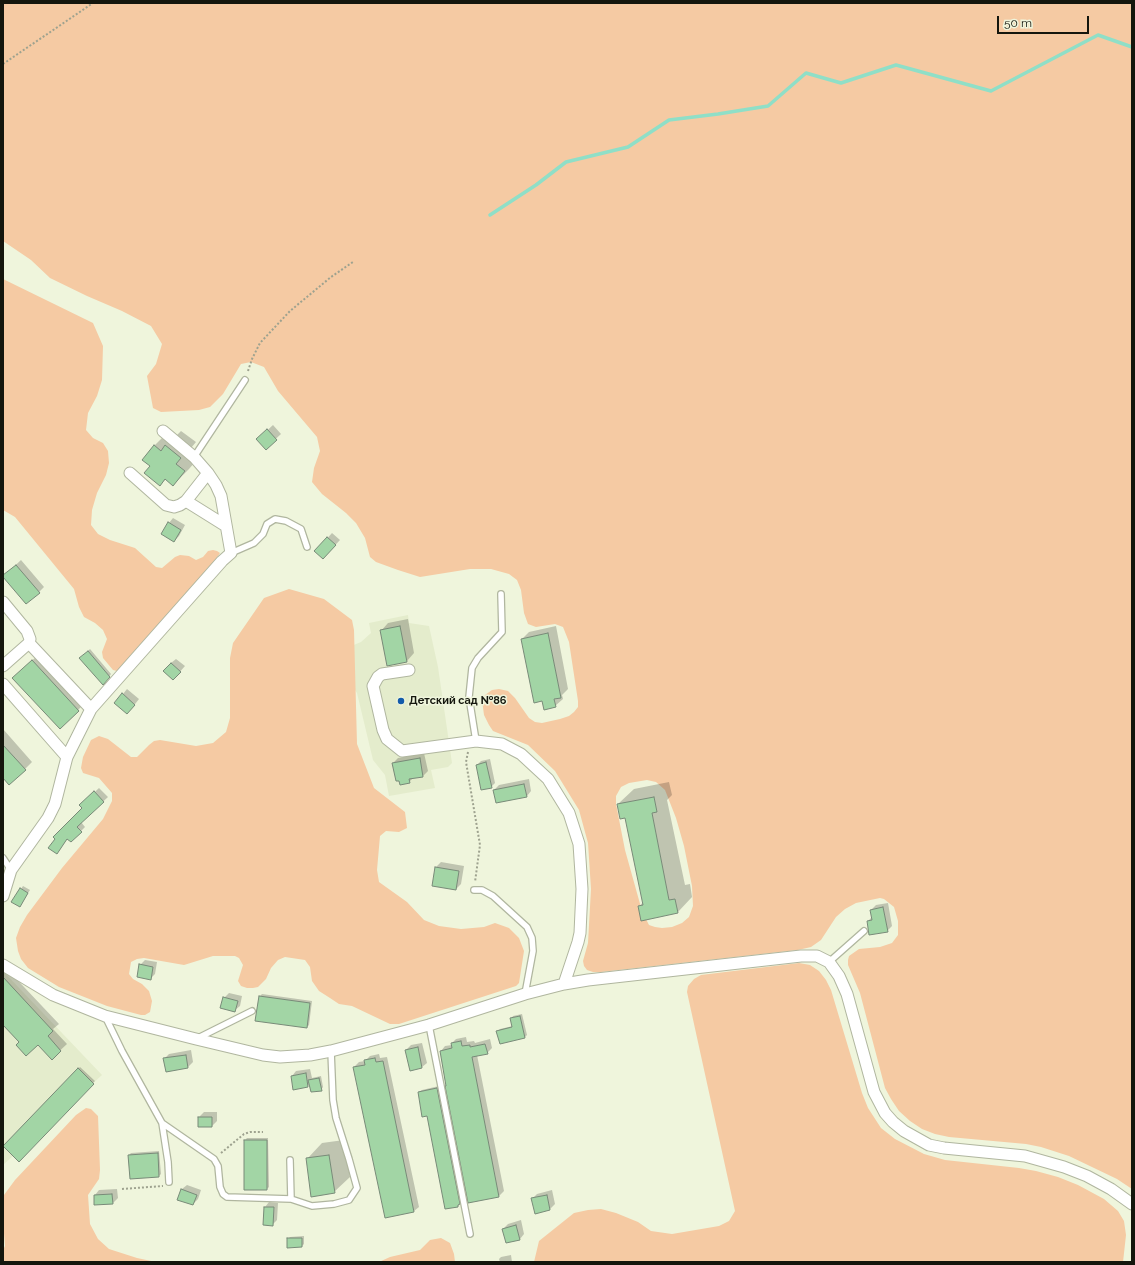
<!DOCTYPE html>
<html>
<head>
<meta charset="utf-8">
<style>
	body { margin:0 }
	#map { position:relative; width:1135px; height:1265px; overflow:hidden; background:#eff5dc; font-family:Raleway,sans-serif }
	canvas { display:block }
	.frame { position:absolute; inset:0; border:4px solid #14160d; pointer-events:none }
	.scale { position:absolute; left:997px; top:16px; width:92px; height:18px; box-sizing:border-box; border:2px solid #14160d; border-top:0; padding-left:5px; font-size:12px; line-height:14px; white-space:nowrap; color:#14160d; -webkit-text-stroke:3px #eff5dc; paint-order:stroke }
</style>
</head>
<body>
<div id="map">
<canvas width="1135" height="1265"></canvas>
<div class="frame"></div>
<div class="scale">50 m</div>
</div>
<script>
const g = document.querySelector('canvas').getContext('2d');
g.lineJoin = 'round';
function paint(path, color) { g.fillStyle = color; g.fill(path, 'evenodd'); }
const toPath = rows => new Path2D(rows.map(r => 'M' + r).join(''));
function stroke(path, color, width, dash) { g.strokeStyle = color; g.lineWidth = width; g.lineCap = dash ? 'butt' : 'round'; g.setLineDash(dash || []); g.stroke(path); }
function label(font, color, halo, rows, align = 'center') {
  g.font = font + ' Raleway,sans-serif'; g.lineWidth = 3; g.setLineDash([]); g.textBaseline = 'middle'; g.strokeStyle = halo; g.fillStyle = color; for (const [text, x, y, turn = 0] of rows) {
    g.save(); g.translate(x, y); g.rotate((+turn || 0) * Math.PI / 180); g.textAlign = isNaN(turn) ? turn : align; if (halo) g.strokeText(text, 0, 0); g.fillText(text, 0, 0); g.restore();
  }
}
paint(toPath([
	[408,615,409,623,429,626,438,667,452,763,448,767,431,770,435,788,389,796,385,775,373,760,357,693,351,684,339,651,361,642,371,633,369,623],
	[3,971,102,1075,3,1165]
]), '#e4eccc');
paint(toPath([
	[3,3,1132,3,1132,1189,1117,1179,1069,1156,1041,1147,1026,1144,949,1137,935,1134,922,1129,910,1121,899,1111,891,1099,885,1088,860,993,848,965,848,960,849,956,859,949,880,947,892,943,898,935,898,921,894,907,884,899,880,898,856,903,845,909,836,917,821,940,811,947,798,950,601,972,593,972,587,970,584,966,583,961,588,943,591,889,588,843,579,810,555,771,528,745,493,731,489,725,484,715,482,700,485,695,492,690,499,689,508,691,515,698,529,718,535,722,542,723,560,719,569,716,574,712,578,707,578,701,569,642,563,627,555,624,536,627,528,624,524,613,521,590,517,580,509,574,491,569,470,569,420,577,398,570,376,562,370,557,365,538,356,523,346,513,322,494,312,482,314,468,320,451,317,437,278,391,264,367,251,362,241,364,223,394,210,407,199,410,161,412,153,408,147,376,156,364,162,344,151,326,122,311,87,296,50,278,31,260,3,241],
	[647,780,656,782,665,790,676,818,684,846,692,886,693,906,689,917,682,923,672,927,662,928,655,927,649,925,642,911,625,850,616,804,616,796,621,787,629,783],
	[3,279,93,323,103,346,102,380,97,396,88,413,86,430,93,438,103,443,108,451,109,463,106,475,97,493,92,510,91,525,98,534,110,540,135,548,156,567,162,568,175,557,180,555,189,556,196,560,203,557,208,551,213,550,217,551,220,553,214,562,123,666,117,671,113,670,103,658,102,652,107,639,103,630,95,623,84,617,79,607,74,589,15,517,3,510],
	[289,589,324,599,352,620,354,630,357,744,374,788,405,812,407,828,399,832,386,831,380,836,377,870,379,882,407,902,424,920,439,926,461,929,484,927,495,923,509,928,519,938,524,951,519,983,516,986,399,1024,390,1024,352,1006,339,1004,330,998,319,991,312,981,310,967,305,960,285,957,278,960,271,968,266,979,258,987,253,988,247,988,241,986,238,981,243,965,239,958,235,956,213,956,184,965,144,958,137,959,131,962,129,974,133,979,142,984,149,991,152,1001,150,1012,145,1015,141,1015,107,1006,59,987,28,968,21,959,18,951,16,938,20,927,27,915,62,868,103,819,112,801,112,793,99,778,83,773,81,768,83,757,91,740,99,736,108,739,131,757,137,757,149,745,154,741,160,740,196,746,213,743,226,732,230,718,230,658,233,643,264,598],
	[799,963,810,965,819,971,826,980,831,990,862,1093,868,1108,881,1128,895,1139,924,1154,945,1160,1019,1168,1036,1171,1058,1177,1078,1185,1104,1199,1118,1211,1124,1221,1126,1235,1123,1262,534,1262,539,1241,574,1213,588,1210,601,1209,616,1213,638,1222,651,1231,672,1234,719,1226,729,1221,735,1211,687,992,688,986,694,979,701,975],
	[86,1108,91,1109,98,1116,100,1170,99,1179,88,1195,90,1224,98,1239,109,1249,137,1258,156,1262,3,1262,3,1250,5,1246,3,1221,4,1195,15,1180,76,1115],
	[441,1238,450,1243,454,1254,455,1262,379,1262,390,1257,420,1250,430,1240]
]), '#f5caa3');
paint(toPath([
	[273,425,281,434,266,448,258,439],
	[170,430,176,436,181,431,196,442,191,448,200,456,189,469,173,485,166,479,160,485,151,466,154,446],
	[173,518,185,525,179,536,174,541,169,523],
	[332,533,340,540,328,553,316,551],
	[21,560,44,587,39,592,4,576],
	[408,619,414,653,407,661,381,631,388,623],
	[556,626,568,689,562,695,563,699,555,706,522,639,529,632],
	[90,649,111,674,103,684,83,656],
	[40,653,86,702,60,728,21,671],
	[176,659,185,666,178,674,171,663],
	[127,689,139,699,132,708,123,694],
	[3,729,32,762,25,769,3,777],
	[424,753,428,771,423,776,414,777,409,782,393,763,398,758],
	[490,759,495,783,491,787,477,765,481,761],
	[529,779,531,791,527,796,494,790,499,785],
	[669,782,672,795,667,800,685,885,690,884,692,897,677,913,639,907,643,902,626,817,618,804,634,789],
	[99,788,108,797,81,822,85,827,71,841,68,838,57,853,84,808,81,805],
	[441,862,464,866,461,884,456,889,433,886,436,867],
	[23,886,30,890,22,903,13,901],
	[888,903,892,926,887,931,868,921,872,917,871,910,876,905],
	[145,960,157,962,155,974,150,979,140,965],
	[7,969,59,1024,53,1029,67,1044,52,1058,38,1043,20,1042,3,1024,3,973],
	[229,993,242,996,240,1006,235,1010,224,998],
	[262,994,312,1001,309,1025,307,1027,260,996],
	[522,1014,527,1035,525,1037,500,1043,498,1031,500,1029,513,1026,511,1019,513,1016],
	[466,1037,467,1042,474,1041,475,1043,490,1039,492,1048,487,1053,477,1055,504,1191,499,1196,469,1201,441,1051,445,1046,452,1045,452,1043,456,1039],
	[422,1043,427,1063,422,1067,406,1050,411,1045],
	[191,1050,193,1062,188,1067,166,1071,164,1059,169,1054],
	[379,1054,380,1058,387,1057,419,1207,414,1211,354,1067,359,1062,365,1061,370,1056],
	[80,1067,95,1081,19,1160,4,1146],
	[310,1069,312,1078,321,1076,323,1087,321,1090,310,1084,308,1086,294,1089,292,1076,296,1071],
	[439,1086,461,1201,458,1206,419,1092,422,1090],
	[204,1112,217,1112,217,1121,212,1126,199,1117],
	[247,1138,268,1138,269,1187,267,1189,245,1140],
	[344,1140,350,1177,334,1192,307,1159,322,1143],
	[159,1151,161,1174,159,1176,129,1155,131,1153],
	[187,1185,201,1190,198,1199,193,1204,182,1189],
	[117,1189,118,1198,113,1203,95,1195,99,1190],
	[552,1190,555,1204,550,1209,536,1213,532,1199,537,1194],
	[269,1202,278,1203,277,1220,272,1225,265,1207],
	[521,1220,524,1234,520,1239,503,1229,508,1224],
	[304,1236,304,1244,302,1246,288,1247,288,1239,290,1237],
	[511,1255,512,1262,500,1262,499,1259,501,1257]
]), '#0003');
stroke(toPath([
	[490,215,536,185,566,162,628,147,669,120,718,114,768,106,806,73,841,83,896,65,991,91,1098,35,1132,47]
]), '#8fdfc7', 3.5);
const building = toPath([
	[267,429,277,440,266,450,256,439,267,429],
	[154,445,161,451,165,445,181,458,176,464,185,471,173,486,165,479,160,486,144,473,150,466,142,460,154,445],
	[168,522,181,530,174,542,161,534,168,522],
	[327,537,336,545,323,559,314,551,327,537],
	[16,565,40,593,26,604,3,577,3,575,16,565],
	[400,626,407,662,387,666,380,630,400,626],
	[548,633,561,698,554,699,556,707,544,710,542,701,534,703,521,639,548,633],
	[88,651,110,677,103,685,79,658,88,651],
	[32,660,79,711,60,729,12,678,32,660],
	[171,663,181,672,173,680,163,671,171,663],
	[122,693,135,705,127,714,114,703,122,693],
	[3,745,26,770,9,785,3,778,3,745],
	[420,758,423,777,409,779,410,783,400,785,399,781,396,781,392,763,420,758],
	[486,762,492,788,481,790,476,765,486,762],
	[524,784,527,797,496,803,493,790,524,784],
	[94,791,104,802,77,827,82,832,71,842,67,839,57,854,48,848,55,839,53,837,82,808,79,805,94,791],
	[654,797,657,812,652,813,669,900,675,899,678,913,641,921,638,906,643,905,625,818,620,819,617,804,654,797],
	[435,867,459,871,456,890,432,886,435,867],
	[20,888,28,893,20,907,11,902,20,888],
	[883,907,888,932,869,935,867,921,872,920,870,910,883,907],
	[139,964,153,967,151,980,137,977,139,964],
	[3,977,53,1031,48,1036,61,1051,52,1060,38,1045,26,1056,16,1045,19,1042,3,1025,3,977],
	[259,996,310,1003,307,1028,255,1021,259,996],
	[223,997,238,1001,235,1012,220,1008,223,997],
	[520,1016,525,1038,500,1044,496,1031,512,1027,510,1018,520,1016],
	[461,1041,462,1046,470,1045,470,1047,485,1044,488,1054,472,1057,499,1197,468,1203,445,1086,446,1086,440,1051,452,1048,451,1043,461,1041],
	[418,1047,422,1068,410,1071,405,1050,418,1047],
	[186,1055,188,1068,166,1072,163,1058,186,1055],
	[375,1058,376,1062,383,1061,414,1212,385,1218,353,1067,365,1065,364,1060,375,1058],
	[78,1068,94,1084,19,1162,3,1146,78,1068],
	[306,1073,308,1087,293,1090,291,1076,306,1073],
	[319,1078,322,1091,311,1092,308,1080,319,1078],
	[437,1088,460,1204,458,1205,458,1207,445,1209,427,1116,422,1117,418,1092,437,1088],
	[198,1117,212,1117,212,1127,198,1127,198,1117],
	[244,1140,267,1140,267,1190,244,1190,244,1140],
	[158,1153,159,1177,130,1179,128,1155,158,1153],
	[329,1155,335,1193,311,1197,306,1158,329,1155],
	[181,1189,197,1195,193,1205,177,1200,181,1189],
	[112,1194,113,1204,94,1205,94,1195,112,1194],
	[547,1195,550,1210,535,1214,531,1198,547,1195],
	[264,1207,274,1207,273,1226,263,1225,264,1207],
	[516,1225,520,1240,506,1243,502,1229,516,1225],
	[287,1238,302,1238,302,1247,287,1248,287,1238]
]);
paint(building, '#a2d5a5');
stroke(building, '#788a78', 1);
const service = toPath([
	[194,457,245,380],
	[231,553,254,543,263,534,267,524,275,519,286,521,301,529,307,547],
	[476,741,469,697,472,668,478,658,502,632,501,594],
	[3,858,11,870],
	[474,890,482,890,493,896,527,927,532,938,533,951,525,994],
	[829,962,864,931],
	[105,1016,122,1051,162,1123,168,1162,169,1182],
	[429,1025,470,1234],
	[198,1038,252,1011],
	[162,1123,214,1159,218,1166,220,1187,223,1194,227,1197,291,1199,312,1206,334,1204,349,1200,357,1188,349,1159,336,1118,333,1100,331,1051],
	[290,1160,291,1199]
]);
const minor = toPath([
	[130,473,166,505,174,507,180,505,186,501,208,473],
	[186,501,226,526],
	[3,602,27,631,30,639,29,643,3,666],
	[409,670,382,674,378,677,373,686,383,730,387,739,402,751,476,741,502,744,521,754,548,779,569,813,579,844,582,889,580,933,578,942,564,984],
	[3,684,67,757,91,709,29,643],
	[91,709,222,561,231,553,221,496,216,485,208,473,194,457,163,431],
	[3,896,11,870,48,818,55,804,67,757],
	[3,965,53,995,105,1016,196,1039,263,1055,280,1057,310,1055,331,1051,429,1025,525,994,564,984,588,980,801,956,817,956,829,962,839,976,847,994,874,1092,885,1113,893,1122,904,1131,929,1145,944,1148,1025,1156,1064,1167,1087,1176,1111,1189,1132,1204]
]);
stroke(service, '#b0b69f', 8);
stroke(minor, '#b0b69f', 13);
stroke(toPath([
	[3,64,93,3],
	[248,371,252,359,260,343,290,311,331,277,353,262],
	[468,752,466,762,480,845,475,882],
	[221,1153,244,1134,250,1132,263,1132],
	[122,1189,163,1186]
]), '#9ea28f', 2, [2, 2]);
stroke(service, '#fff', 5.5);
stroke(minor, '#fff', 11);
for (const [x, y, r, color] of [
	[401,701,4,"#135bab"]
]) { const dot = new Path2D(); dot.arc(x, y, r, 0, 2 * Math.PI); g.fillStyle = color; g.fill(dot); stroke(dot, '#eff5dc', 1.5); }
label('bold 11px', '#14160d', '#eff5dc', [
	["Детский сад №86",409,701]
], 'left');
</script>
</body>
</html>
